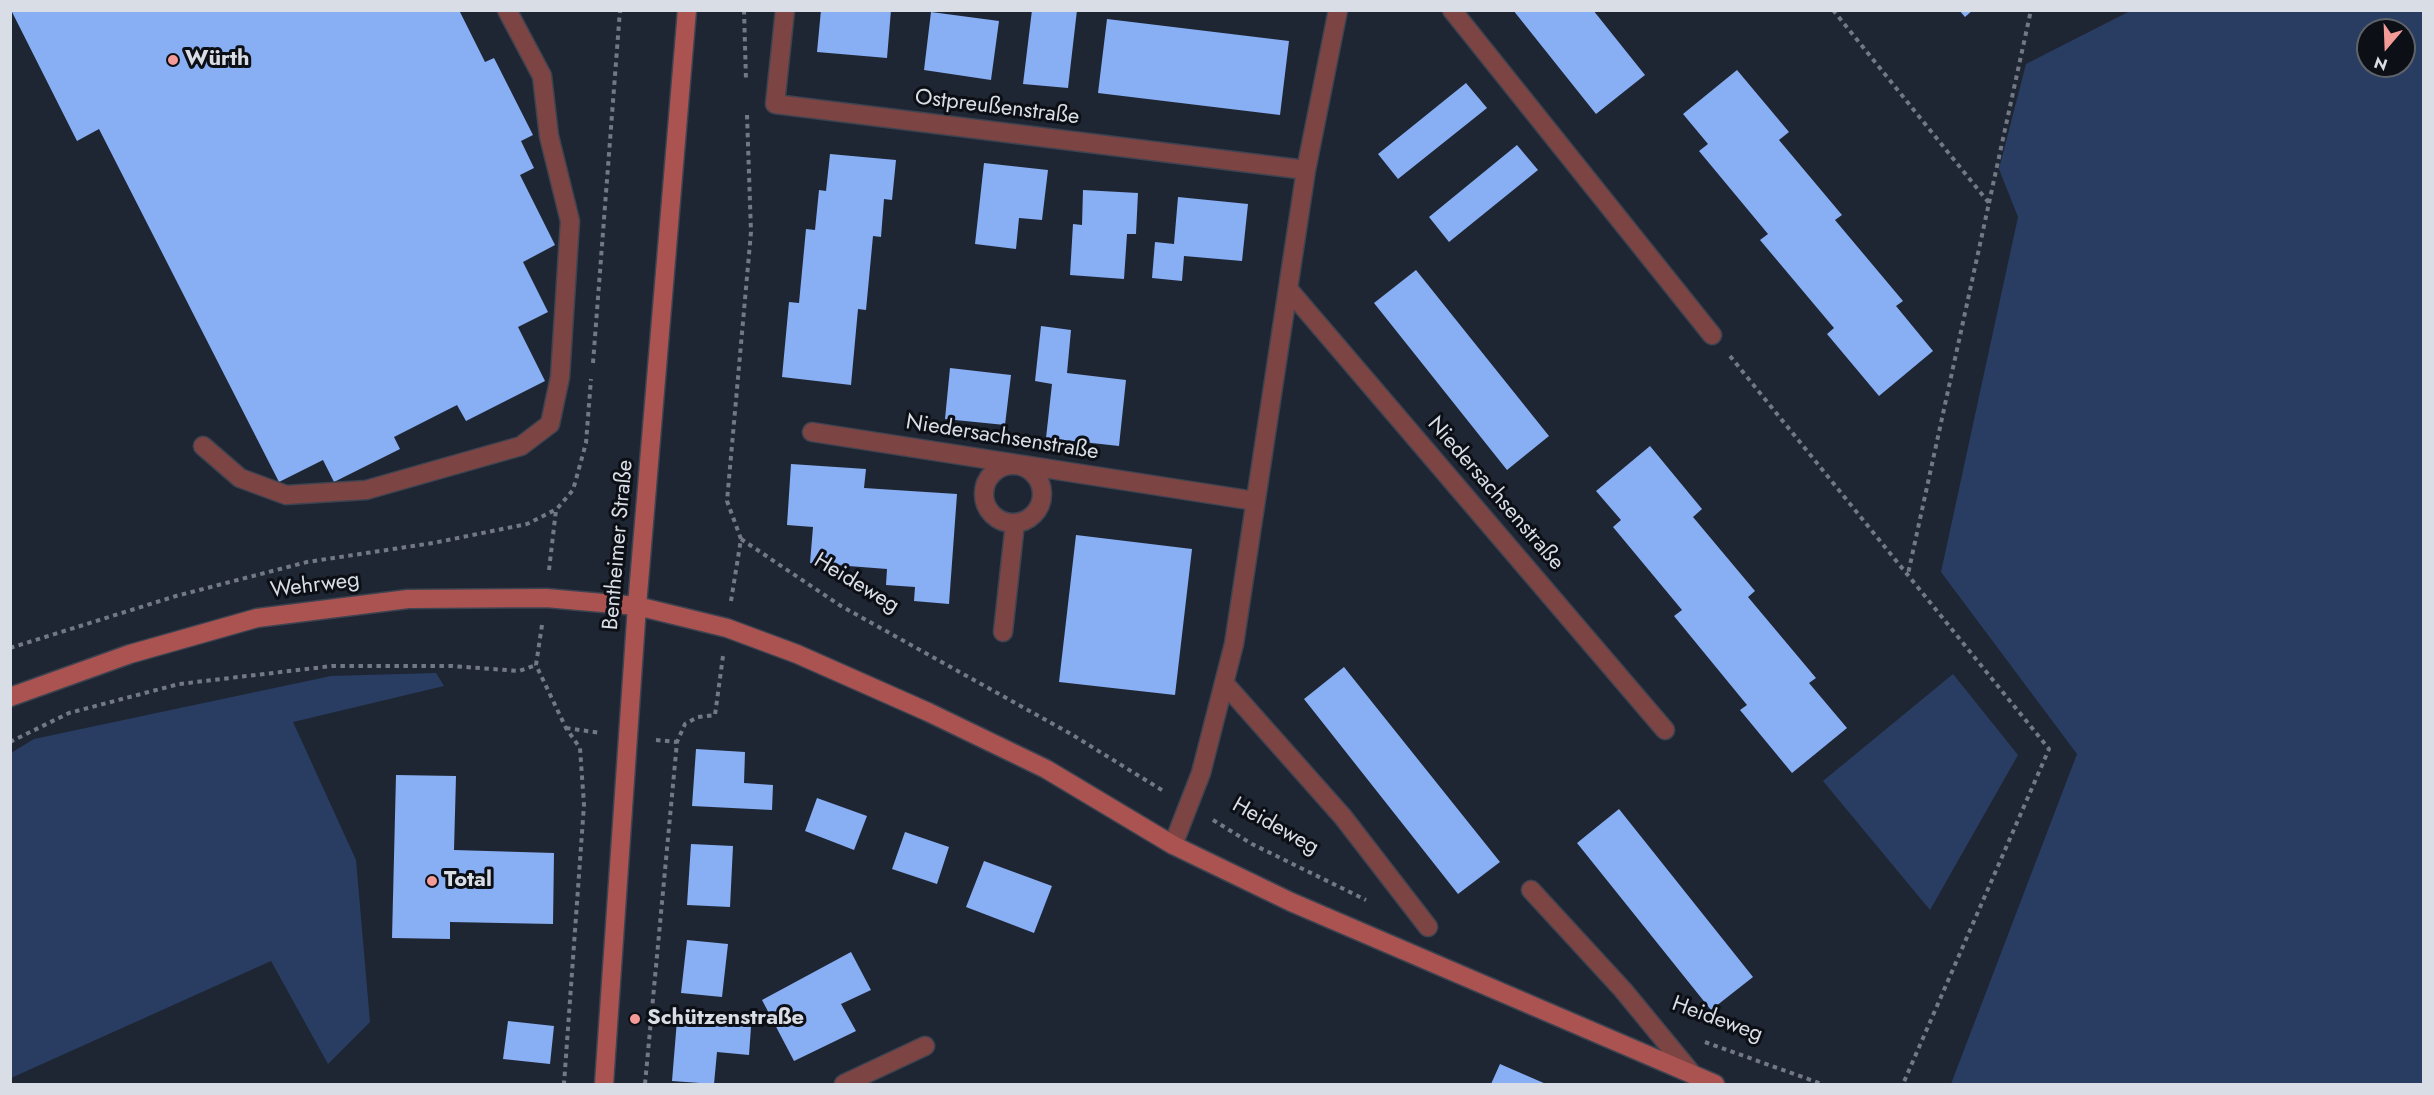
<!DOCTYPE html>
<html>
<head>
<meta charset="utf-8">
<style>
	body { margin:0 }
	#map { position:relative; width:2434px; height:1095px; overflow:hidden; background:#1f2633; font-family:Jost,sans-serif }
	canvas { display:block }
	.frame { position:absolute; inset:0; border:12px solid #d9dee6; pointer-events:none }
	.north { position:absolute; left:2356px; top:18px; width:60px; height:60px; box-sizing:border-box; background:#0c0f15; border:2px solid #5e6269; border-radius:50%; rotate:199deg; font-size:16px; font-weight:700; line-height:24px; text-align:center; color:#d9dee6 }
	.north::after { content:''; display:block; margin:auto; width:21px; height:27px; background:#f59b97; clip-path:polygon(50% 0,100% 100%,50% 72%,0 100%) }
</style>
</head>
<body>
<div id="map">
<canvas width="2434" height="1095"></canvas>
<div class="frame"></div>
<div class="north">N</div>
</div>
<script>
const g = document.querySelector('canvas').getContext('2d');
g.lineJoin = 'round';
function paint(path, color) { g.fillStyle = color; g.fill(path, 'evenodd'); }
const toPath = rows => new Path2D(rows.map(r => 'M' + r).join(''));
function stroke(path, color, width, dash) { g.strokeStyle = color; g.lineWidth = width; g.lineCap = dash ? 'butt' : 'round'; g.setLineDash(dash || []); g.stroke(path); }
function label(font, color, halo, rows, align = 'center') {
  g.font = font + ' Jost,sans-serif'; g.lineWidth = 6; g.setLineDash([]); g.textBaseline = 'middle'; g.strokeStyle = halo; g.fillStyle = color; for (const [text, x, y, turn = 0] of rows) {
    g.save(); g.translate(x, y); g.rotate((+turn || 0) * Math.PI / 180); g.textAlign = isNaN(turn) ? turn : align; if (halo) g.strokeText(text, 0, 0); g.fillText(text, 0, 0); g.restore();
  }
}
paint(toPath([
	[2130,11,2422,10,2423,13,2423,1084,1951,1084,2077,754,1941,572,2018,217,1999,169,2026,64],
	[2368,30,2404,30,2404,66,2368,66],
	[436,673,444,686,293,722,356,860,370,1022,328,1064,271,961,11,1078,11,753,34,739,331,676],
	[1953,674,2018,755,1930,910,1823,781]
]), '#293d62');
paint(toPath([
	[11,10,459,10,485,62,494,58,533,135,521,141,534,168,520,175,555,245,523,262,548,312,518,327,545,381,466,421,457,405,394,437,400,449,334,482,323,460,279,482,99,129,77,141],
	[821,10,891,10,887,58,817,52],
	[1032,10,1077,10,1068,88,1023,84],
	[1513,10,1593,10,1645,75,1596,114],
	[1959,10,1973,10,1965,17],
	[931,12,999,21,991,80,924,70],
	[1107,19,1289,41,1280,115,1098,93],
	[1737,70,1789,132,1779,140,1842,215,1835,220,1903,301,1896,306,1933,351,1879,396,1827,334,1834,328,1760,240,1768,234,1699,151,1708,144,1683,114],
	[1466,83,1487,108,1398,179,1378,154],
	[1517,145,1538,170,1449,242,1429,217],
	[830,154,896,160,892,200,884,199,881,237,873,236,866,310,858,309,851,385,782,377,789,302,799,303,806,229,815,230,819,190,826,191],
	[984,163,1048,170,1042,220,1019,218,1016,249,975,244],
	[1083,190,1138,193,1136,234,1127,234,1124,279,1070,275,1073,224,1082,225],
	[1178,197,1248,204,1242,261,1184,256,1182,281,1152,278,1155,242,1174,244],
	[1416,270,1549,436,1507,470,1374,303],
	[1041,326,1071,330,1067,373,1126,380,1119,446,1046,438,1052,384,1035,381],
	[950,368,1011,375,1005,425,945,419],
	[1650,446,1702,509,1693,517,1755,591,1748,597,1816,678,1809,683,1847,728,1792,773,1740,710,1747,705,1674,616,1682,610,1613,527,1621,520,1596,491],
	[791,464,866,469,864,488,957,494,949,604,914,601,915,587,886,585,887,569,810,563,813,527,787,525],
	[1076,535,1192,549,1175,695,1059,682],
	[1344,667,1500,862,1458,894,1304,699],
	[696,749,745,752,744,783,773,785,772,810,692,806],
	[396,775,456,776,454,850,554,853,553,924,450,922,450,939,392,938],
	[817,798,867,816,854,850,805,831],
	[1619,809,1753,977,1711,1010,1577,843],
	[905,832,949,847,937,884,892,869],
	[691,844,733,846,730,907,687,905],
	[984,861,1052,886,1034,933,966,907],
	[687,940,728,944,722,997,681,993],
	[851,952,871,990,841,1004,856,1031,794,1061,762,1000],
	[677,1020,751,1027,749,1055,717,1052,714,1084,672,1081],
	[508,1021,554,1026,550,1064,503,1059],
	[1500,1064,1546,1084,1491,1084]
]), '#88aef4');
const lane = toPath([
	[203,446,240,478,286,495,366,490,521,446,550,424,560,377,570,221,549,136,542,76,507,10],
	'984 494a29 29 0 1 1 58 0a29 29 0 1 1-58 0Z',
	[1003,632,1015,523],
	[1225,684,1343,817,1428,927],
	[1531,890,1623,990,1693,1075]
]);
const street = toPath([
	[785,10,775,104,1306,170],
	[1452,10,1712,335],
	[1289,290,1665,730],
	[812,432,1255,501],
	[1173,845,1201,773,1234,644,1306,170,1338,10],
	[844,1084,925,1046]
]);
const secondary = toPath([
	[10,697,130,654,257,618,408,599,546,598,637,606,727,628,797,654,928,712,1046,769,1173,845,1291,902,1715,1084],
	[604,1084,637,606,687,10]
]);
stroke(lane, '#3d4350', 21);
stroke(street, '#3d4350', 21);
stroke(secondary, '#3d4350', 21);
stroke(toPath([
	[744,10,746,80],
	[1833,10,1989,203,1908,574],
	[1989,203,2031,10],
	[1730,356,2049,749,1903,1084],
	[593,363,620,10],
	[741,539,841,606,1071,734,1165,792],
	[549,570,556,510,573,490,586,443,591,379],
	[731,601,741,539,727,501,751,232,747,115],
	[542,625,536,665,566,728,580,748,584,805,564,1084],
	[10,648,176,596,307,562,433,543,527,524,555,510],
	[566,728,601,733],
	[656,740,677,742],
	[10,742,69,713,179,684,332,666,452,666,519,671,536,665],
	[1213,820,1252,844,1366,900],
	[1705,1042,1822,1084],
	[645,1084,677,742,685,724,698,717,715,715,723,656]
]), '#737984', 4, [4.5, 4.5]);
stroke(lane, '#7c4443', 18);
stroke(street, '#7c4443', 18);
stroke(secondary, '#ab5351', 18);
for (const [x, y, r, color] of [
	[173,60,6,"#f59b97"],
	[432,881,6,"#f59b97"],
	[635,1019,6,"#f59b97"]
]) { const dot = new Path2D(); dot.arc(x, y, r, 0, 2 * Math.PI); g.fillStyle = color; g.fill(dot); stroke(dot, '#0c0f15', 2); }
label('bold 22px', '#d9dee6', '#0c0f15', [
	["Würth",185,60],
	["Total",444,881],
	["Schützenstraße",647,1019]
], 'left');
label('22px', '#d9dee6', '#0c0f15', [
	["Ostpreußenstraße",997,108,7],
	["Niedersachsenstraße",1002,438,9],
	["Niedersachsenstraße",1495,494,49],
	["Bentheimer Straße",619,545,-85],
	["Heideweg",856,584,31],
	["Wehrweg",315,586,-7],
	["Heideweg",1275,827,29],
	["Heideweg",1717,1020,20]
]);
</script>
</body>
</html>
